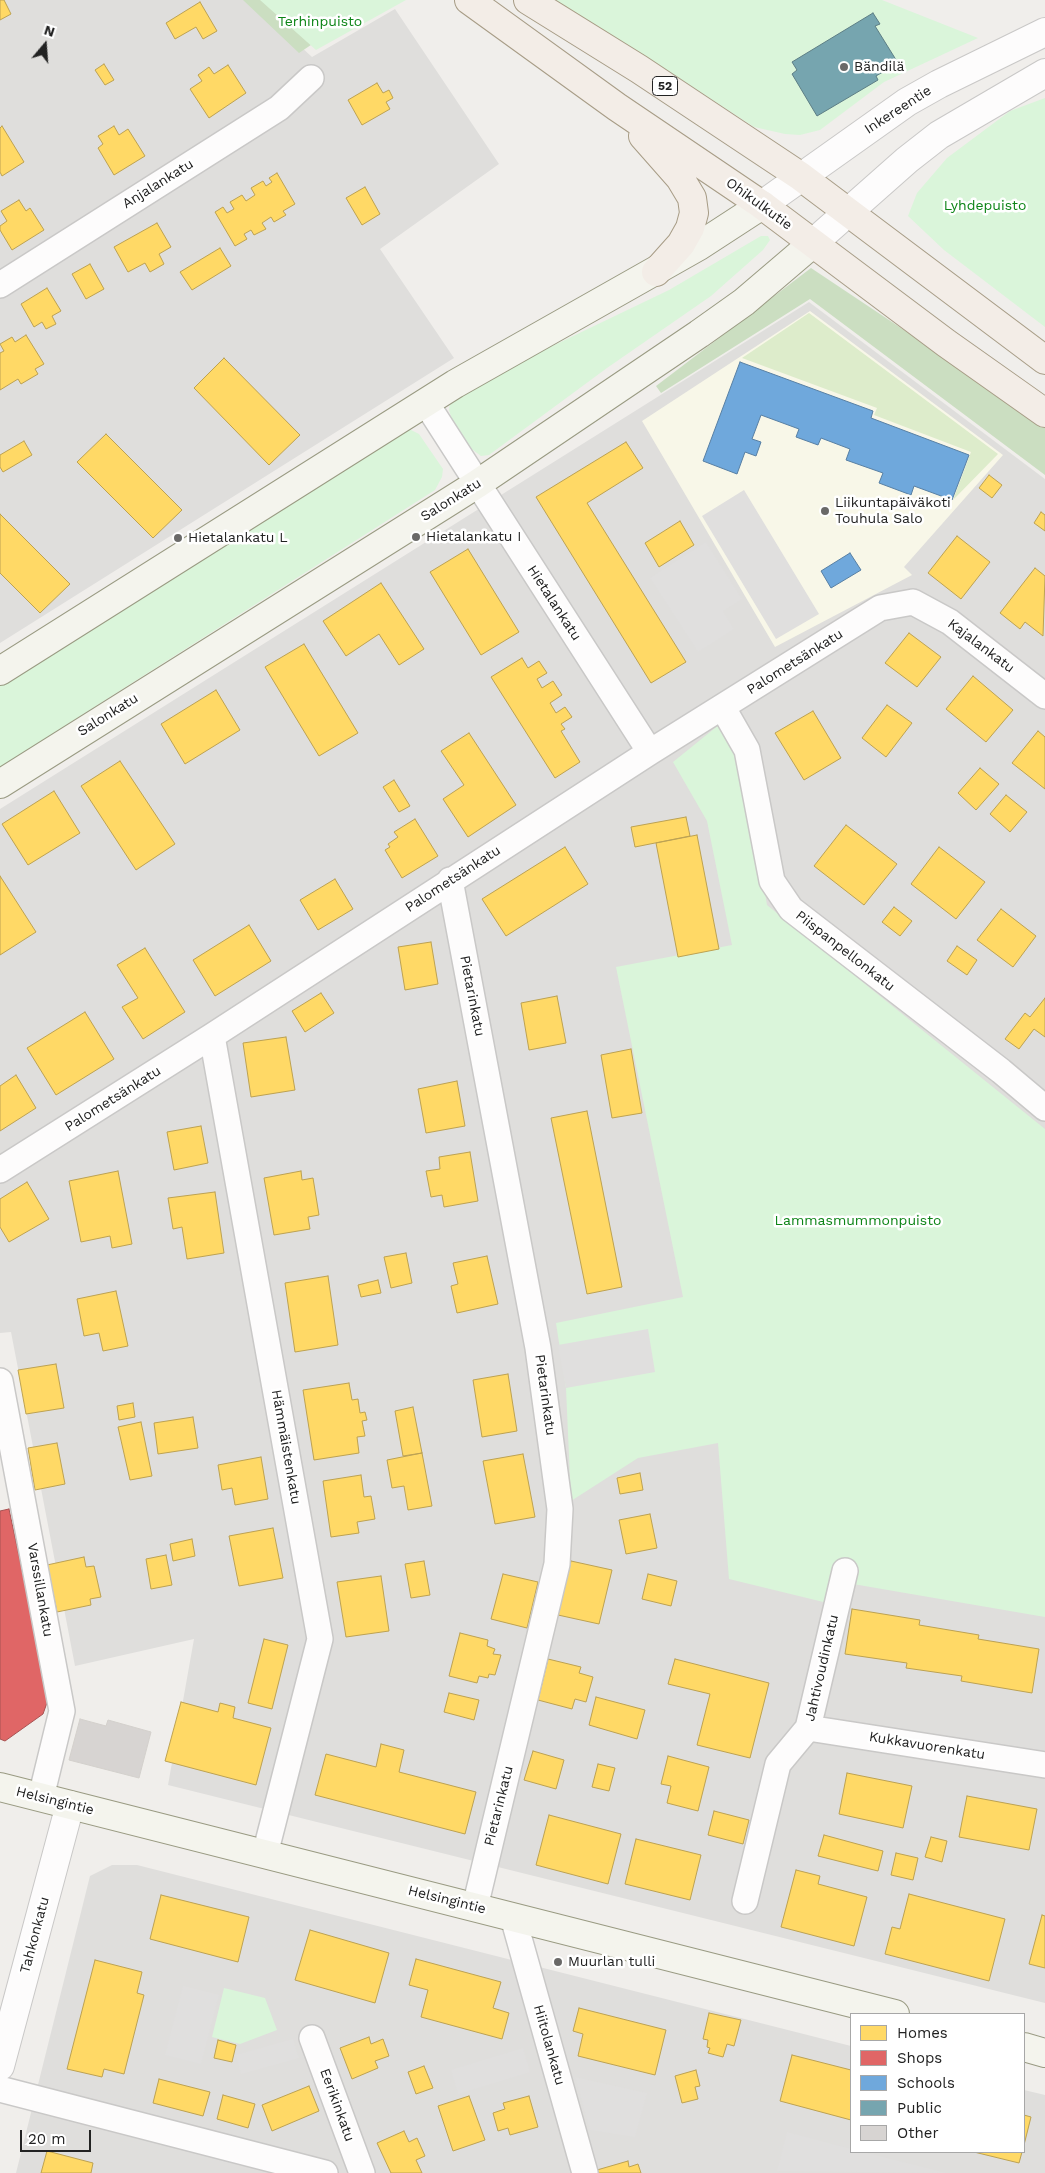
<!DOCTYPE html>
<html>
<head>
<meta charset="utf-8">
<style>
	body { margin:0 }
	#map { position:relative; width:1045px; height:2173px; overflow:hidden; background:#f0eeeb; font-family:"Work Sans",sans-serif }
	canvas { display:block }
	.legend { position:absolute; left:850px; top:2013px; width:175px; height:140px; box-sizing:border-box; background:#fff; border:1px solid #a7a7a7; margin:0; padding:6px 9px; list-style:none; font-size:15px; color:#222 }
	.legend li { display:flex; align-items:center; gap:10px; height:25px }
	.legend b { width:25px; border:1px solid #a7a7a7 }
	.north { position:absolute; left:20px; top:20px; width:50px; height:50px; -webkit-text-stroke:4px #fff; paint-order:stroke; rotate:18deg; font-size:14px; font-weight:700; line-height:20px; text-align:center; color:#222 }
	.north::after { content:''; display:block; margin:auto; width:18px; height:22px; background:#222; clip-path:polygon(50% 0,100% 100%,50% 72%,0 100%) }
	.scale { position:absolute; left:20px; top:2130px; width:71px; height:22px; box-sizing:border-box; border:2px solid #222; border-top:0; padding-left:6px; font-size:15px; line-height:18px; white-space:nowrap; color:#222; -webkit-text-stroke:4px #fff; paint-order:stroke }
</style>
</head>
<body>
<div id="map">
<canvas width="1045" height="2173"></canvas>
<ul class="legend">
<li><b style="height:14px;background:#ffd966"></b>Homes</li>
<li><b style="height:14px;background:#e06666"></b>Shops</li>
<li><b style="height:14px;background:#6fa8dc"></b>Schools</li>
<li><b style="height:14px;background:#76a5af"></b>Public</li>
<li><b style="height:14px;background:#d7d4d2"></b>Other</li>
</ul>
<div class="north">N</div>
<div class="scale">20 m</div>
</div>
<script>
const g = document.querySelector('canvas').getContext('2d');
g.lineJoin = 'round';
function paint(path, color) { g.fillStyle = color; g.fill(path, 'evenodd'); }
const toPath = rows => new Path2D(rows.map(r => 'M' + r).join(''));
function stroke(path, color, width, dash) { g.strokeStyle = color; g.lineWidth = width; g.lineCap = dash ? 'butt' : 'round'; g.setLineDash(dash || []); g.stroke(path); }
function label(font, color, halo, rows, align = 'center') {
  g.font = font + ' "Work Sans",sans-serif'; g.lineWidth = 5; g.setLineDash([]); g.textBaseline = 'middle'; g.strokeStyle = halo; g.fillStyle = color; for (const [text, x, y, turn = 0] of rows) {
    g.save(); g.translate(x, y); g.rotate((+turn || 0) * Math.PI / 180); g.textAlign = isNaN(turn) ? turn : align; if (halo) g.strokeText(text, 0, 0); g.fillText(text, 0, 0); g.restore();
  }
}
paint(toPath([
	[0,0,250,0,312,57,395,9,499,164,380,249,454,358,0,643],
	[809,302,1045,479,1045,2003,168,1785,194,1639,75,1666,11,1332,0,1333,0,809],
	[112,1865,137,1865,851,2046,851,2152,1024,2152,1024,2090,1045,2095,1045,2173,16,2173,90,1876]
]), '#dfdedc');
paint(toPath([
	[810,311,1003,455,904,567,912,575,775,647,642,421]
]), '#f8f7e8');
paint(toPath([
	[809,313,998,454,953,500,971,452,874,415,877,408,742,358]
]), '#ddeccb');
paint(toPath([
	[243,0,378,0,299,53],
	[811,268,1045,424,1045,475,810,299,661,393,656,386]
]), '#cbdec1');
paint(toPath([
	[260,0,406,0,316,50],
	[549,0,882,0,978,38,884,82,820,130,800,135,785,134,754,127,645,56],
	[1045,98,1045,327,944,250,908,216,917,193,947,158,1010,111],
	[761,236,768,236,770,240,763,250,711,296,607,368,489,455,481,456,469,447,452,420,449,410,450,402,492,375,669,290],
	[405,430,411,430,419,434,443,469,442,477,435,490,0,767,0,686],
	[720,724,741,752,767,905,1045,1129,1045,1617,853,1584,848,1608,729,1579,718,1443,638,1458,571,1501,566,1388,556,1323,683,1297,616,967,732,945,707,821,673,762],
	[224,1988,265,1998,277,2030,240,2044,212,2037]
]), '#daf5da');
paint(toPath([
	[744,490,819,614,776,639,702,516],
	[706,542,742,599,723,611,734,629,698,652,650,578],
	[648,1329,655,1372,566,1388,558,1345],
	[183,1986,219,1995,201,2064,165,2055],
	[293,2039,299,2058,241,2074,236,2055],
	[523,2048,530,2072,458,2094,451,2070],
	[575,2077,647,2093,635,2137,590,2130],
	[787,2132,851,2149,851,2152,863,2152,946,2173,777,2171]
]), '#e0dfde');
const homes = toPath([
	[0,0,4,0,11,14,0,20,0,0],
	[200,2,217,31,203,39,196,27,175,39,166,23,200,2],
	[104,64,114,80,105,85,95,70,104,64],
	[228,65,246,93,209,118,190,89,202,81,198,75,209,67,214,74,228,65],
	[377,83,383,93,389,90,393,98,386,102,390,109,362,125,348,100,377,83],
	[2,126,24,162,2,176,0,172,0,128,2,126],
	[114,126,119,135,128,129,145,156,114,175,98,148,103,144,98,136,114,126],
	[277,173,295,204,283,211,286,215,274,222,271,217,262,223,266,229,254,235,251,230,244,234,247,239,235,246,215,212,223,207,227,213,234,209,230,202,242,195,246,201,255,195,251,188,263,181,266,186,272,182,269,178,277,173],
	[365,187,380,214,362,225,346,198,365,187],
	[19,200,26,211,30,208,44,230,12,250,0,230,0,226,7,221,1,211,19,200],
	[157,223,171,247,159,254,164,264,150,272,145,263,128,272,114,247,157,223],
	[220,248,231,266,192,290,180,272,220,248],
	[90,264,104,289,86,299,72,274,90,264],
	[47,288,61,311,52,316,56,324,46,329,42,322,34,327,21,304,47,288],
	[26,335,44,364,35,369,38,374,21,384,18,379,0,390,0,353,4,351,0,344,12,337,15,342,26,335],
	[224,358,300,435,269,465,194,388,224,358],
	[106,434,182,510,153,538,77,462,106,434],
	[24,441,32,455,3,472,0,467,0,455,24,441],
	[626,442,643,468,587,503,686,662,651,683,536,497,626,442],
	[989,475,1002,485,992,498,979,488,989,475],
	[1041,512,1045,515,1045,531,1034,523,1041,512],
	[0,514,70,584,40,613,0,573,0,514],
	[680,521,694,545,659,567,645,543,680,521],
	[957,536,990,562,961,599,928,573,957,536],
	[468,549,519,632,481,655,430,572,468,549],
	[1035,568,1045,576,1043,636,1025,622,1020,629,1000,613,1035,568],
	[381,583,424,649,399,665,379,634,346,656,323,621,381,583],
	[909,633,941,657,917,687,885,663,909,633],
	[304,644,358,733,319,756,265,667,304,644],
	[522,658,528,668,539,661,547,673,537,679,542,688,553,681,562,695,550,703,556,713,565,707,572,717,561,724,565,729,561,731,580,762,555,778,491,677,522,658],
	[973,676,1013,710,986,742,946,709,973,676],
	[216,690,240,730,185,764,161,724,216,690],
	[887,705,912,723,886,757,862,738,887,705],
	[813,711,841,758,804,780,775,733,813,711],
	[1038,731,1045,737,1045,789,1012,763,1038,731],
	[469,733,516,805,468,837,443,799,464,785,441,751,469,733],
	[120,761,175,844,136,870,81,786,120,761],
	[980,768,999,784,976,810,958,793,980,768],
	[394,780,410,806,399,812,383,787,394,780],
	[54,791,80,833,28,865,2,824,54,791],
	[1006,795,1027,812,1010,832,990,814,1006,795],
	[686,817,690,836,635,847,631,827,686,817],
	[415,819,438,856,402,878,385,850,390,847,388,844,398,837,394,832,415,819],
	[846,825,897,864,864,905,814,866,846,825],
	[697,835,719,949,678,957,656,843,697,835],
	[565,847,588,884,506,936,482,899,565,847],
	[939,847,985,882,956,919,911,884,939,847],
	[0,876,36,932,0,955,0,876],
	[335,879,353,909,318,930,300,900,335,879],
	[894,907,912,921,900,936,882,922,894,907],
	[1001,909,1036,936,1013,967,977,940,1001,909],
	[249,925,271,961,215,996,193,960,249,925],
	[431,942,438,984,405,990,398,947,431,942],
	[957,946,977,960,967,975,947,961,957,946],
	[145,948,185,1012,143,1039,122,1007,138,998,117,965,145,948],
	[321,993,334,1013,305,1032,292,1011,321,993],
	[557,996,566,1043,529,1050,521,1003,557,996],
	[1045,998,1045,1037,1034,1029,1019,1049,1005,1039,1025,1013,1030,1017,1045,998],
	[85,1012,114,1059,56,1095,27,1048,85,1012],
	[286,1037,295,1090,251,1097,243,1043,286,1037],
	[631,1049,642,1113,612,1118,601,1055,631,1049],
	[16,1075,36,1108,0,1131,0,1086,16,1075],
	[457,1081,465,1126,426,1133,418,1089,457,1081],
	[587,1111,622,1287,587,1294,551,1118,587,1111],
	[201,1126,208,1163,174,1170,167,1132,201,1126],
	[470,1152,478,1201,444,1207,442,1195,431,1197,426,1171,440,1169,439,1157,470,1152],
	[118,1171,132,1244,112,1248,110,1236,81,1242,69,1181,118,1171],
	[301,1171,302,1180,313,1178,319,1215,308,1217,310,1229,274,1235,264,1178,301,1171],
	[27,1182,49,1219,9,1242,0,1227,0,1199,27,1182],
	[215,1192,224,1253,187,1259,182,1227,173,1229,168,1198,215,1192],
	[406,1253,412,1283,391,1288,384,1257,406,1253],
	[487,1256,498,1304,457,1313,451,1286,458,1284,453,1263,487,1256],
	[328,1276,338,1345,295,1352,285,1283,328,1276],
	[378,1280,381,1293,361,1297,358,1285,378,1280],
	[116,1291,128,1346,103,1351,99,1333,84,1336,77,1299,116,1291],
	[56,1364,64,1408,26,1414,18,1370,56,1364],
	[508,1374,517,1431,482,1437,473,1380,508,1374],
	[349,1383,352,1400,358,1399,360,1413,365,1412,367,1420,362,1421,365,1436,357,1437,359,1453,314,1460,303,1390,349,1383],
	[133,1403,135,1417,119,1420,117,1406,133,1403],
	[413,1407,422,1453,403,1456,395,1411,413,1407],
	[193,1417,198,1448,158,1454,154,1423,193,1417],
	[141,1422,152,1476,130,1480,118,1427,141,1422],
	[57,1443,65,1484,35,1490,28,1448,57,1443],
	[422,1453,432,1506,408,1510,404,1486,392,1488,387,1460,422,1453],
	[523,1454,535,1517,495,1524,483,1461,523,1454],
	[261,1457,268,1499,235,1505,232,1488,222,1490,218,1465,261,1457],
	[640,1473,643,1490,620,1494,617,1478,640,1473],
	[361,1475,364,1497,371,1496,375,1519,357,1522,359,1533,331,1537,323,1481,361,1475],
	[650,1514,657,1548,626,1554,619,1520,650,1514],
	[273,1528,283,1578,239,1586,229,1536,273,1528],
	[192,1539,195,1556,173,1561,170,1544,192,1539],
	[166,1555,172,1585,151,1589,146,1559,166,1555],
	[84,1557,86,1567,94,1566,101,1597,90,1599,91,1605,57,1612,47,1565,84,1557],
	[424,1561,430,1595,411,1598,405,1564,424,1561],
	[571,1561,612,1570,599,1624,558,1615,571,1561],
	[503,1574,538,1582,527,1628,491,1619,503,1574],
	[648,1574,677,1581,671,1606,642,1599,648,1574],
	[381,1576,389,1631,346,1637,337,1582,381,1576],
	[852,1609,920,1620,919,1625,979,1635,978,1639,1039,1649,1032,1693,961,1681,962,1676,906,1668,907,1663,845,1654,852,1609],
	[460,1633,488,1640,487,1646,495,1649,493,1654,501,1655,495,1675,489,1674,488,1678,479,1676,477,1683,449,1676,460,1633],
	[264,1639,288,1645,272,1709,248,1703,264,1639],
	[548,1659,581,1667,579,1673,593,1677,586,1702,575,1699,572,1709,538,1700,548,1659],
	[675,1659,769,1683,750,1758,697,1745,710,1694,668,1684,675,1659],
	[449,1693,479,1700,474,1720,444,1712,449,1693],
	[596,1697,645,1710,637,1739,589,1725,596,1697],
	[181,1702,218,1712,220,1703,235,1707,233,1718,271,1728,256,1785,165,1761,181,1702],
	[381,1744,404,1750,399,1772,476,1792,465,1834,315,1795,326,1754,376,1767,381,1744],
	[533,1751,564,1760,556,1789,524,1780,533,1751],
	[668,1756,709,1767,698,1811,667,1803,671,1786,661,1784,668,1756],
	[598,1764,615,1768,609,1791,592,1787,598,1764],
	[847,1773,912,1786,903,1828,839,1814,847,1773],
	[967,1796,1037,1809,1029,1850,959,1837,967,1796],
	[714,1811,749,1820,743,1844,708,1835,714,1811],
	[549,1815,621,1834,608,1884,536,1865,549,1815],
	[824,1835,883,1851,878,1871,818,1856,824,1835],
	[931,1837,947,1841,942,1862,925,1857,931,1837],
	[636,1839,701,1855,690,1900,625,1884,636,1839],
	[896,1853,918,1858,913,1880,891,1875,896,1853],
	[796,1870,820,1876,818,1884,867,1897,854,1946,781,1927,796,1870],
	[909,1894,1005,1919,989,1981,885,1954,892,1927,900,1929,909,1894],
	[161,1895,249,1917,238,1962,150,1939,161,1895],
	[1042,1915,1045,1916,1045,1968,1029,1964,1042,1915],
	[310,1930,389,1953,375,2003,295,1980,310,1930],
	[416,1959,501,1982,493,2008,509,2013,502,2039,421,2017,428,1990,409,1985,416,1959],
	[95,1960,142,1972,137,1993,144,1995,124,2074,104,2069,102,2077,67,2069,95,1960],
	[579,2008,666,2030,655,2075,578,2056,583,2034,573,2031,579,2008],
	[709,2013,741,2020,734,2046,727,2044,723,2057,708,2053,710,2048,707,2047,708,2040,703,2039,709,2013],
	[369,2037,371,2044,383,2039,389,2056,375,2061,378,2068,352,2079,340,2048,369,2037],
	[218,2040,236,2045,232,2062,214,2058,218,2040],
	[792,2055,851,2070,851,2120,780,2101,792,2055],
	[424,2066,433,2088,416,2094,408,2072,424,2066],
	[696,2070,700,2086,695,2087,698,2099,682,2103,675,2076,696,2070],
	[159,2079,210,2092,203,2116,153,2103,159,2079],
	[309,2086,319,2111,272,2131,262,2105,309,2086],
	[223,2095,255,2104,248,2128,217,2119,223,2095],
	[469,2096,485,2140,453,2151,438,2106,469,2096],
	[529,2096,538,2127,510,2135,508,2128,498,2131,493,2113,505,2109,503,2103,529,2096],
	[1024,2115,1031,2117,1024,2145,1024,2115],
	[404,2131,409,2142,417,2138,425,2156,416,2160,422,2173,391,2173,377,2143,404,2131],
	[47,2151,93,2163,91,2173,41,2173,47,2151],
	[974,2152,1022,2152,1019,2163,974,2152],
	[628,2161,629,2167,638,2164,641,2173,598,2173,597,2170,628,2161]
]);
paint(homes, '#ffd966');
stroke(homes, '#bda252', 1);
const shops = toPath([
	[9,1509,49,1697,43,1714,5,1741,0,1739,0,1511,9,1509]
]);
paint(shops, '#e06666');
stroke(shops, '#a75252', 1);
const schools = toPath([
	[740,362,873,411,871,418,969,455,952,500,914,486,911,495,879,483,883,473,846,460,850,449,821,438,818,445,796,437,799,429,761,415,752,439,761,442,756,456,745,452,737,474,703,461,740,362],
	[850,553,861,570,831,588,821,571,850,553]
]);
paint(schools, '#6fa8dc');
stroke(schools, '#5880a4', 1);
const public = toPath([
	[873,13,880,24,875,26,898,63,876,76,878,80,817,116,792,74,797,70,792,62,873,13]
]);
paint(public, '#76a5af');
stroke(public, '#5d7e85', 1);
const building = toPath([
	[80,1719,106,1726,108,1720,151,1732,139,1778,69,1760,80,1719]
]);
paint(building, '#d7d4d2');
stroke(building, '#d3d0cc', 1);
const minor = toPath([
	[0,285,279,108,311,78],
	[426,403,650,752],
	[723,708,747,750,772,881,791,909,1001,1071,1045,1108],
	[450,880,538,1348,560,1509,557,1564,475,1907],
	[212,1036,320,1639,265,1854],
	[0,1170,212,1036,650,752,880,608,913,602,950,622,1045,696],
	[0,1381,62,1711,41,1797],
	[808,1728,1045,1765],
	[745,1901,778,1764,808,1728,845,1571],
	[513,1917,585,2173],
	[312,2038,362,2173],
	[0,2089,325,2173]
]);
const tertiary = toPath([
	[762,205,907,102,939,84,1045,32],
	[812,244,907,160,939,135,1045,73],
	[0,2066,70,1805]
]);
const secondary = toPath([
	[0,671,455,384,699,246,762,205],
	[0,784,477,484,699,334,744,302,812,244],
	[0,1787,895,2014],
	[1024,2047,1045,2053]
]);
const primary = toPath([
	[469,0,617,107,762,205,946,343,1045,413],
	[528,0,639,69,800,176,1045,360],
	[643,136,680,178,692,198,694,213,690,228,681,244,656,272]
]);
stroke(minor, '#c9c8c7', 28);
stroke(tertiary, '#c9c8c7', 30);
stroke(secondary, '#999a82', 30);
stroke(primary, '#a79c86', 30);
stroke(minor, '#fdfcfc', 25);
stroke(tertiary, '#fdfcfc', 28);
stroke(secondary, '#f4f4ed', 28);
stroke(primary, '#f3ede7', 28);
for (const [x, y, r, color] of [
	[844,67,5,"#6a6968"],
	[825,511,5,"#6a6968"],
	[416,537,5,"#6a6968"],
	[178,538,5,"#6a6968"],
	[558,1962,5,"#6a6968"]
]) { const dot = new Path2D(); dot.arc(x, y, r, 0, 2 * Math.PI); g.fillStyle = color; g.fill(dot); stroke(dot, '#fff', 2); }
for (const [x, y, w] of [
	[665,86,25]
]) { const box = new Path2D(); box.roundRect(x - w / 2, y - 9.5, w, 19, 4); g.fillStyle = '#fff'; g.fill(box); stroke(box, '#222', 1); }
label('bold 12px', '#222', null, [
	["52",665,86]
]);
label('14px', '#0c8416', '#fff', [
	["Terhinpuisto",320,22],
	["Lyhdepuisto",985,206],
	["Lammasmummonpuisto",858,1221]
]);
label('14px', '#222', '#fff', [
	["Bändilä",854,67],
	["Liikuntapäiväkoti",835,503],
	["Touhula Salo",835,519],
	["Hietalankatu I",426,537],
	["Hietalankatu L",188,538],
	["Muurlan tulli",568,1962]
], 'left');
label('14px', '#222', '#fff', [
	["Inkereentie",898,110,-33],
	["Anjalankatu",158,184,-32],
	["Ohikulkutie",759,204,36],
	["Salonkatu",451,500,-32],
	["Hietalankatu",554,603,57],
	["Kajalankatu",981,646,37],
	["Palometsänkatu",795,662,-32],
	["Salonkatu",108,715,-32],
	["Palometsänkatu",453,879,-33],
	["Piispanpellonkatu",845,951,38],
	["Pietarinkatu",472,996,79],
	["Palometsänkatu",113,1099,-32],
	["Pietarinkatu",545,1395,82],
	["Hämmäistenkatu",286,1447,80],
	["Varssillankatu",40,1590,80],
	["Jahtivoudinkatu",822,1668,-77],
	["Kukkavuorenkatu",927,1746,9],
	["Helsingintie",55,1801,14],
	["Pietarinkatu",499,1806,-76],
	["Helsingintie",447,1900,14],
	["Tahkonkatu",35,1935,-75],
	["Hiitolankatu",549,2045,74],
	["Eerikinkatu",337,2105,70]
]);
</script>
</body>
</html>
